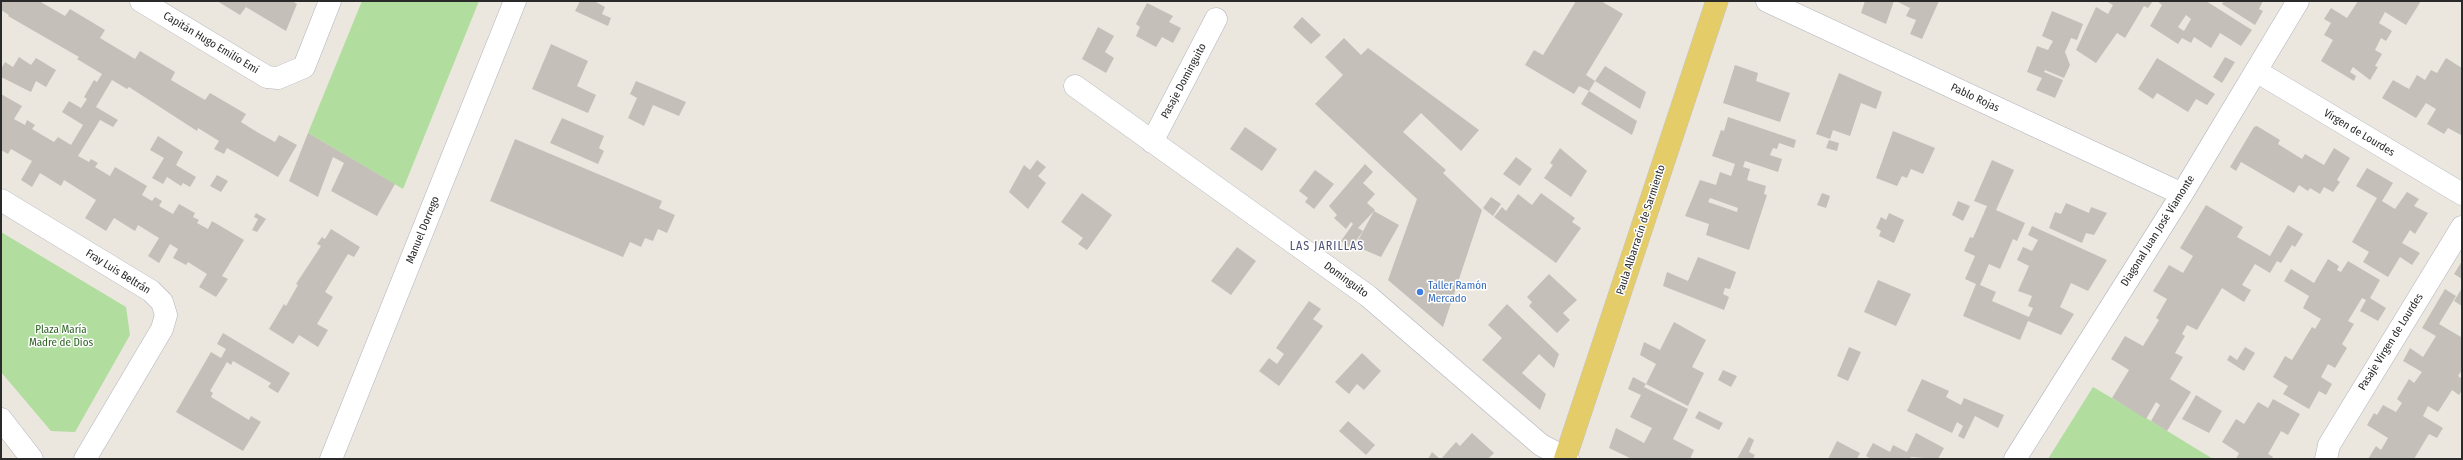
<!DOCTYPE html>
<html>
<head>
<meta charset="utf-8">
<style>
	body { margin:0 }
	#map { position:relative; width:2463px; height:460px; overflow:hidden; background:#ebe6de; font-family:"Fira Sans Condensed",sans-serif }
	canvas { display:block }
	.frame { position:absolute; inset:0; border:2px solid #2a2a2a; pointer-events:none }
</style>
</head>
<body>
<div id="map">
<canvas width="2463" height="460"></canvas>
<div class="frame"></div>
</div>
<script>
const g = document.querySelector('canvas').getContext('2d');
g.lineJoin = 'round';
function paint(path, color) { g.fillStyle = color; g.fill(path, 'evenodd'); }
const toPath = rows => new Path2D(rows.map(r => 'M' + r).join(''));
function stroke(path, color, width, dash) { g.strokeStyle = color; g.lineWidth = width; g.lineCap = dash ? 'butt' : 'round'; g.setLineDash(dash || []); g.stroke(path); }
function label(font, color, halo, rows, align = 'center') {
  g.font = font + ' "Fira Sans Condensed",sans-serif'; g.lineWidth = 3; g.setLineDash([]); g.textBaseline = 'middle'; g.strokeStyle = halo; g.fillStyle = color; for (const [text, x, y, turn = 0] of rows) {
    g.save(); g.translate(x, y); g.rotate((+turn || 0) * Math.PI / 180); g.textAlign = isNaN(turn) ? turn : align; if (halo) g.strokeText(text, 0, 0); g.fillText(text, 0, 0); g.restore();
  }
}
paint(toPath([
	[362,1,479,1,403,189,308,133],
	[1,232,126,307,130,335,75,432,51,431,1,372],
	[2093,387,2151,421,2213,459,2048,459]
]), '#b1dd9f');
paint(toPath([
	[1,1,39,1,65,16,70,9,105,30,100,38,135,59,140,51,175,72,171,80,205,100,210,93,246,114,241,122,257,132,275,142,279,135,297,145,278,177,227,148,224,154,214,149,219,141,198,128,197,131,129,87,127,89,112,80,96,107,118,120,113,127,100,120,78,156,89,162,91,159,98,163,95,167,110,176,115,167,147,186,142,195,152,201,155,197,162,201,159,206,173,214,179,204,195,213,193,217,199,220,197,223,208,229,212,221,244,240,222,276,228,279,216,297,199,287,207,274,188,262,186,265,173,258,178,249,170,244,159,263,148,256,159,238,138,225,135,231,114,218,106,231,85,218,96,200,64,180,61,186,40,173,32,187,21,180,32,161,11,149,8,154,1,150,1,94,22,106,14,119,25,125,27,120,35,125,32,129,54,142,58,137,71,145,83,125,62,112,69,101,81,108,87,99,84,97,94,80,97,82,102,74,77,59,79,57,8,16,9,15,1,10],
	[217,1,292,1,297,4,286,31,246,7,240,15],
	[580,1,594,1,605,7,602,14,611,18,608,26,575,11],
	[1576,1,1601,1,1623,14,1586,75,1595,81,1589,91,1579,86,1574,94,1525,65,1534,50,1543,55],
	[1865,1,1894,1,1886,24,1861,13],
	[1896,1,1939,1,1922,39,1910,34,1916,20,1906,16,1910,8],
	[2106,1,2153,1,2148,8,2144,6,2125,38,2117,33,2096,63,2076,50,2096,7,2108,14,2113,5],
	[2157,1,2206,1,2252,30,2241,46,2220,33,2211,48,2194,37,2191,43,2182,38,2178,44,2150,26,2162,5],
	[2186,15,2191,19,2184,31,2178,27],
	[2224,1,2263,1,2259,9,2263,11,2255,25,2222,4],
	[2358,1,2421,1,2406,25,2385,12,2379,23,2392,31,2386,41,2381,38,2375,50,2382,54,2375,66,2378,67,2370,80,2353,67,2350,72,2356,76,2354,81,2321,61,2333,40,2324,35,2331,23,2324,19,2331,8,2347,18],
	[1147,3,1173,16,1169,22,1181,28,1173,43,1162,37,1156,47,1136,36,1140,27,1136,24],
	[2052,11,2083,24,2077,40,2071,38,2065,52,2070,65,2064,78,2045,70,2044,72,2063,80,2055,98,2036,90,2042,78,2027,72,2037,46,2048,50,2053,41,2042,36],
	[1302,17,1321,35,1311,44,1293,27],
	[1098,27,1114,36,1105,52,1114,58,1106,73,1082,59],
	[1344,38,1361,55,1368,48,1479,130,1461,151,1421,113,1403,132,1446,170,1443,173,1482,210,1443,327,1388,280,1417,199,1315,104,1343,75,1325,57],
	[551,44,588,61,577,86,596,95,588,113,532,89],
	[19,57,31,65,36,58,56,70,46,87,36,81,31,92,1,77,1,69,5,62,13,67],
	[2225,57,2235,62,2222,83,2213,77],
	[2157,58,2215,94,2207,105,2196,99,2188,112,2157,93,2153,99,2138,89],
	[2446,58,2462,68,2461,135,2448,128,2444,134,2427,124,2436,109,2426,103,2416,118,2382,98,2393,80,2409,89,2417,75,2425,80,2431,70,2437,73],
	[1735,65,1758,73,1756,81,1790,93,1780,122,1723,103],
	[1605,66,1646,92,1640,109,1595,81],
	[1839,73,1882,92,1876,109,1861,103,1850,136,1833,130,1830,139,1816,134],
	[636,81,686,102,679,116,653,105,644,126,628,118,637,98,630,94],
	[1589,91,1637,121,1632,135,1581,104],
	[1728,117,1796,140,1794,148,1779,143,1777,149,1773,148,1770,155,1782,159,1778,172,1745,161,1743,167,1750,169,1747,180,1766,186,1764,194,1767,195,1749,250,1706,235,1709,224,1685,216,1700,180,1716,185,1720,172,1731,176,1735,164,1712,156,1721,130,1724,131],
	[1710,198,1738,208,1737,212,1708,202],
	[562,118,604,136,599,148,604,151,598,164,550,143],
	[2257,126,2280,140,2278,144,2302,159,2305,154,2324,165,2334,148,2350,158,2337,180,2340,182,2333,192,2324,187,2320,194,2310,188,2308,191,2299,185,2294,193,2241,162,2236,171,2230,167,2254,127],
	[1245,127,1277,149,1262,171,1230,149],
	[1893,131,1935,148,1923,174,1911,169,1907,178,1902,176,1897,186,1876,178],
	[308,133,395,184,377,216,331,191,344,163,333,157,318,197,289,181],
	[158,136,183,152,176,165,196,177,190,187,183,183,181,186,167,177,163,184,152,178,164,158,150,150],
	[515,139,662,201,659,208,675,215,667,233,658,229,653,241,645,238,641,247,630,242,623,257,490,201],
	[1829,140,1839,143,1837,151,1826,148],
	[1560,148,1587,171,1571,197,1544,178,1553,165,1550,163],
	[1516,157,1532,169,1520,186,1503,174],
	[1037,160,1046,167,1038,176,1046,183,1028,209,1009,192,1024,165,1030,170],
	[1992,160,2014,170,1996,210,2025,223,2017,241,2013,239,2000,269,1989,264,1980,285,1996,292,1992,301,2029,317,2033,308,2028,306,2032,296,2018,291,2029,266,2017,260,2023,247,2032,251,2038,240,2028,235,2032,226,2107,260,2088,291,2071,283,2060,307,2074,314,2061,335,2028,321,2020,340,1963,316,1976,284,1965,279,1975,256,1964,251,1970,237,1973,238,1987,206,1974,201],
	[1365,164,1373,172,1363,183,1375,194,1367,203,1375,210,1358,228,1363,231,1351,248,1341,241,1353,224,1351,222,1346,229,1334,218,1337,215,1329,206],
	[2367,168,2393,183,2382,201,2395,209,2407,192,2419,199,2414,206,2428,213,2415,234,2410,230,2402,243,2420,253,2412,265,2400,257,2388,277,2363,262,2369,252,2352,242,2377,198,2356,186],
	[1315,170,1334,184,1314,209,1305,202,1308,198,1299,191],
	[217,175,228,181,221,192,210,186],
	[1082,193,1112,215,1087,250,1078,244,1083,238,1061,222],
	[1541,193,1575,218,1572,222,1581,228,1556,263,1494,217,1502,207,1506,211,1518,194,1532,205],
	[1822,193,1830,196,1826,208,1817,205],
	[1491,197,1501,204,1493,216,1483,208],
	[1958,201,1970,206,1963,221,1952,215],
	[2066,203,2089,213,2091,207,2107,213,2094,235,2086,233,2082,243,2049,228,2055,212,2061,214],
	[2206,205,2243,227,2237,237,2270,256,2288,225,2303,234,2295,247,2292,245,2281,263,2277,261,2270,273,2255,264,2242,285,2251,290,2244,302,2222,288,2197,330,2187,325,2182,334,2185,336,2175,353,2183,357,2170,379,2191,392,2167,431,2151,421,2160,405,2156,402,2146,419,2112,398,2129,370,2111,359,2125,336,2143,346,2159,320,2156,318,2167,299,2153,291,2169,265,2183,273,2193,256,2180,248],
	[1374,211,1399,225,1381,257,1355,246],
	[256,213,266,219,257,232,252,230,258,219,254,217],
	[1889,213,1904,220,1894,243,1879,236,1881,231,1876,228,1881,217,1886,220],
	[331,229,360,247,354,257,348,254,325,292,333,297,317,324,328,330,318,347,299,335,293,344,269,329,284,304,286,306,298,285,296,284,321,246,317,244,322,237,325,239],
	[1237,247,1256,261,1231,295,1211,281],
	[1698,257,1736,272,1730,289,1725,288,1723,294,1729,297,1724,310,1663,286,1667,272,1688,281],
	[2328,259,2339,266,2337,270,2341,272,2348,261,2380,280,2370,298,2386,308,2378,321,2360,311,2366,300,2362,298,2348,321,2354,324,2342,344,2347,348,2335,368,2328,364,2321,377,2332,384,2326,395,2319,391,2309,409,2283,394,2288,386,2273,377,2285,356,2292,360,2312,327,2315,329,2321,319,2303,308,2309,296,2284,281,2291,269,2314,283],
	[2462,261,2462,279,2454,274],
	[1549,274,1577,300,1563,313,1570,320,1557,333,1529,306,1532,302,1527,297],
	[1878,280,1911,294,1896,326,1864,312],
	[2462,288,2462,306,2454,301],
	[2445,289,2456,296,2439,324,2461,337,2462,335,2462,370,2458,376,2462,379,2462,390,2459,395,2452,390,2438,412,2428,406,2423,416,2443,428,2437,438,2429,434,2414,459,2368,459,2376,446,2381,450,2388,438,2367,425,2374,413,2377,415,2383,405,2396,412,2402,403,2397,399,2409,379,2414,383,2422,372,2403,361,2410,348,2423,357,2436,336,2422,328],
	[1309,301,1321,309,1313,319,1323,326,1279,386,1259,371,1269,358,1277,364,1284,354,1276,348],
	[1507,304,1559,354,1554,368,1539,354,1522,373,1546,394,1540,410,1482,360,1502,338,1488,325],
	[1674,322,1706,340,1692,367,1704,373,1688,406,1646,384,1656,364,1640,355,1644,342,1660,350],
	[223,333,290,373,278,393,268,387,271,383,233,361,231,365,227,362,210,391,213,393,211,397,249,420,251,416,261,422,243,451,176,412,211,352,221,358,226,349,217,344],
	[1849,347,1861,352,1848,381,1837,376],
	[2245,347,2255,353,2244,371,2227,360,2230,355,2237,360],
	[1362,353,1381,371,1364,390,1357,384,1349,394,1335,382],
	[1723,370,1737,376,1731,387,1718,380],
	[1633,377,1646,384,1644,387,1688,409,1673,439,1694,450,1690,459,1632,459,1609,448,1616,428,1644,443,1652,428,1630,417,1641,395,1628,389],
	[1922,379,1949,391,1946,397,1961,405,1964,398,2004,415,1998,428,1975,416,1964,439,1958,436,1963,426,1957,422,1952,433,1907,411],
	[2196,395,2222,411,2209,433,2182,419],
	[2273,399,2300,414,2288,435,2281,431,2268,454,2273,457,2272,459,2236,459,2239,453,2222,442,2236,419,2244,424,2258,402,2268,408],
	[1699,411,1723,423,1719,430,1695,418],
	[1348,421,1375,445,1366,455,1339,431],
	[1472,433,1494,453,1488,459,1441,459,1456,442,1460,446],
	[1916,433,1944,448,1938,459,1911,457,1910,459,1871,459,1866,456,1873,443,1890,452,1893,445,1907,452],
	[1749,437,1754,440,1749,452,1755,455,1753,459,1737,459],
	[1837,441,1860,453,1857,459,1828,459],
	[1432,452,1440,459,1428,459]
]), '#c4c0b9');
const minor = toPath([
	[141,1,267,77,278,78,304,67,330,1],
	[1767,1,2182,194],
	[2256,71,2462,194],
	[1075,86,1368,296,1541,445,1568,459],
	[1152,142,1216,19],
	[1,200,151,291,162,302,166,315,162,329,85,459],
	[1,419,32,459],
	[331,459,515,1],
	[2015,459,2182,194,2298,1],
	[2326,459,2329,445,2462,227]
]);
const major = toPath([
	[1565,459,1717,1]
]);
stroke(minor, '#b1b3bd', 23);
stroke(major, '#c3c3c3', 23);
stroke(minor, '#fff', 22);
stroke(major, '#e4cd69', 22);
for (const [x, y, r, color] of [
	[1420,292,4,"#3f7fe0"]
]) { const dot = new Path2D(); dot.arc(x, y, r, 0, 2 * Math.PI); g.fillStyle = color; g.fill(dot); stroke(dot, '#fff', 1.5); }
label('11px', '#2a2a2a', '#fff', [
	["Capitán Hugo Emilio Emi",211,43,31],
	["Pasaje Dominguito",1184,81,-62],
	["Pablo Rojas",1975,98,25],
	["Virgen de Lourdes",2359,133,31],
	["Manuel Dorrego",423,230,-68],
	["Paula Albarracín de Sarmiento",1641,230,-72],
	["Diagonal Juan José Viamonte",2158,231,-58],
	["Fray Luis Beltrán",118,272,32],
	["Dominguito",1346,280,36],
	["Pasaje Virgen de Lourdes",2391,342,-58]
]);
label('11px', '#366cbe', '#fff', [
	["Taller Ramón",1428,286],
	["Mercado",1428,299]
], 'left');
label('11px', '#2b6121', '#fff', [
	["Plaza María",61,330],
	["Madre de Dios",61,343]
]);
g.letterSpacing = '1px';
label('12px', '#4f5477', '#fff', [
	["LAS JARILLAS",1327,247]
]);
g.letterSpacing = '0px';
</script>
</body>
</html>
